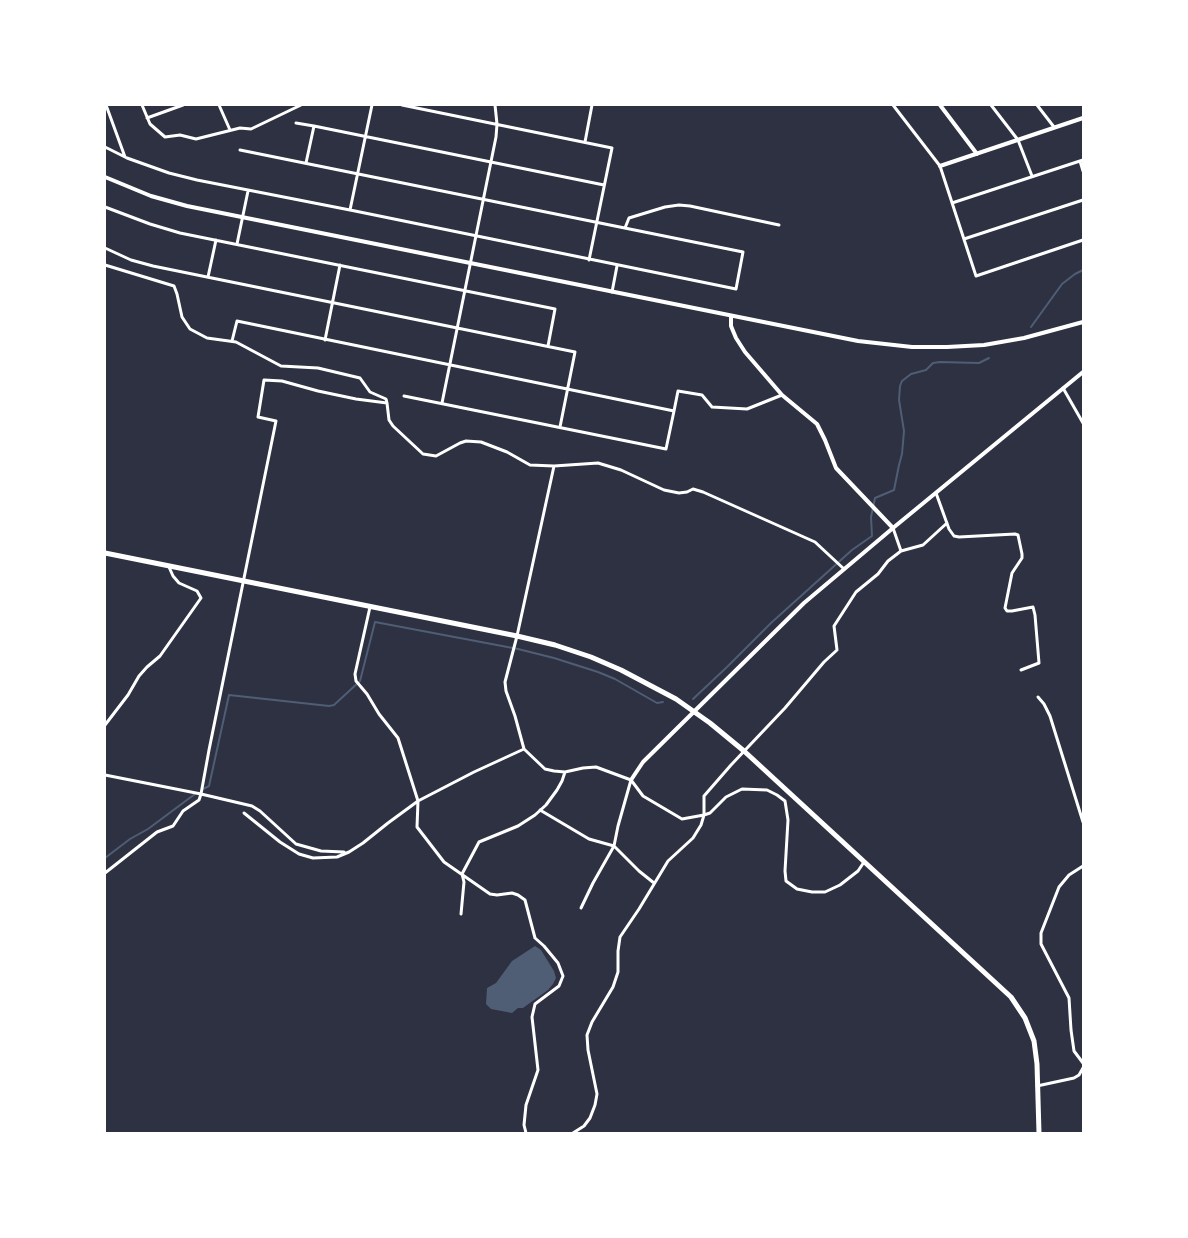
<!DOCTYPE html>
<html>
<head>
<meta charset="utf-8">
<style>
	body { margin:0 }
	#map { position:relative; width:1188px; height:1238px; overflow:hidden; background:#2d3142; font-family:"Fira Sans Condensed",sans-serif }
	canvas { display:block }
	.frame { position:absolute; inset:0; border:106px solid #fff; pointer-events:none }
</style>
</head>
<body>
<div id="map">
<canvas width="1188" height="1238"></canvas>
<div class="frame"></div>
</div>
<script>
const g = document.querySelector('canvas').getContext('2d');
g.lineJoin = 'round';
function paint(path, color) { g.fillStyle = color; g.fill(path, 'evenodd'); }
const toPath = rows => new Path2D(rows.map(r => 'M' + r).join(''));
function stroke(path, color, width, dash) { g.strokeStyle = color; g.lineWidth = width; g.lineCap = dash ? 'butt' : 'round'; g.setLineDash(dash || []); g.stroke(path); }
paint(toPath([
	[535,946,541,950,554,971,556,978,553,984,548,990,523,1008,518,1008,512,1013,491,1009,486,1004,487,988,496,983,512,961]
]), '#4f5d75');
stroke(toPath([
	[1031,327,1062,284,1075,274,1083,270],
	[693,699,727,667,771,623,852,550,872,536,871,517,875,498,894,490,899,465,902,454,904,431,899,400,900,386,902,381,911,374,926,370,933,363,940,362,979,363,989,358],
	[203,789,209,786,229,695,329,706,334,705,360,681,375,622,518,649,554,658,598,672,615,679,657,703,663,702],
	[105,858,130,839,148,829,195,794]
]), '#4f5d75', 2);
stroke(toPath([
	[106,105,125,157],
	[142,105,150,124,165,137,180,135,196,139,240,128,251,129,301,105],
	[219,105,230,130],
	[402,105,612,148,589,260],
	[893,105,940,166,976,276,1083,240],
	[991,105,1018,140,1032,176],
	[1037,105,1054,127],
	[147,118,183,105],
	[296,123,314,126],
	[585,142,592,105],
	[105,147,127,158,169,173,197,180,355,211,736,289,743,252,240,150],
	[1080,161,1083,171],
	[306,163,314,126,604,185],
	[952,203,1083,160],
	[105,207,150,224,180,233,555,309,548,346],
	[350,210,372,105],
	[625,228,629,218,665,207,679,205,690,206,779,225],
	[964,239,1083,200],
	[237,244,248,191],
	[105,248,131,260,153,266,575,352,560,427],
	[105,265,174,286,177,294,182,317,190,329,207,338,236,342,281,366,318,368,360,378,370,392,386,399,387,403,389,420,393,426,423,454,436,456,460,443,466,441,481,442,507,452,530,465,554,466,598,463,621,470,664,490,679,493,687,492,693,489,703,492,815,542,844,569],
	[208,277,216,240],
	[612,292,617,266],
	[325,340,340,265],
	[232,341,237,321,674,411,666,449,404,396],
	[1063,388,1083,423],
	[442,403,496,137,497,124,495,105],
	[674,411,678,391,702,395,712,407,747,409,782,395],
	[554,466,517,636,505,682,506,691,515,716,524,749,545,769,554,771,565,772,583,768,596,767,631,780,643,796,682,819,704,815,710,813,726,797,742,789,767,790,777,795,785,801,788,820,785,871,786,881,797,889,812,892,825,892,840,885,858,871,864,862],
	[936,493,949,529,954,536,959,537,1015,534,1018,535,1022,554,1022,558,1012,573,1005,608,1007,611,1012,611,1033,607,1035,615,1039,663,1021,670],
	[893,528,901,551],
	[370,607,355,674,356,681,367,694,379,714,398,738,418,801,417,827,444,862,490,894,497,895,512,893,518,895,525,900,535,938,544,946,558,963,563,976,559,986,535,1004,532,1017,538,1070,526,1105,524,1125,526,1133],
	[1038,697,1044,704,1050,716,1083,822],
	[105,725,128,695,139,676,147,667,160,656,201,598,197,591,179,583,173,576,169,567],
	[105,775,201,794,252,806,260,811,296,844,321,851,344,852],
	[540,810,589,839,614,846,639,871,654,883],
	[244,813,280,842,299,854,313,858,337,857,349,852,363,843,388,823,418,801,474,772,524,749],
	[1083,866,1069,875,1059,887,1041,933,1041,944,1069,998,1071,1030,1074,1051,1083,1063],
	[105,873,157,832,173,826,183,811,199,800,201,794,209,750,276,421,258,417,264,380,282,381,318,391,356,399,387,403],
	[581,908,593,883,614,846,618,826,631,780],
	[461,914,464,882,462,874,479,842,518,826,535,815,546,805,557,790,562,781,565,772],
	[1037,1086,1074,1078,1079,1075,1083,1068],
	[573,1133,584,1126,590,1118,595,1105,597,1094,588,1050,587,1035,592,1022,613,987,618,972,618,951,620,937,639,909,668,861,693,838,701,825,704,815,704,796,731,765,785,708,824,662,837,650,834,626,856,592,878,574,888,561,901,551,923,545,947,523]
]), '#fff', 3);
stroke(toPath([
	[940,105,977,154],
	[940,166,1083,118],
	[105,177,151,196,187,206,858,341,912,347,947,347,984,345,1024,338,1083,322],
	[731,316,731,326,736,338,745,352,782,395,817,424,825,440,836,468,893,528],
	[631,780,643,762,804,603,893,528,1083,372]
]), '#fff', 4);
stroke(toPath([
	[105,553,517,636,555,645,591,657,621,670,676,699,710,723,744,751,1011,997,1025,1018,1034,1041,1037,1064,1039,1133]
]), '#fff', 5);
</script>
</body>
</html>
